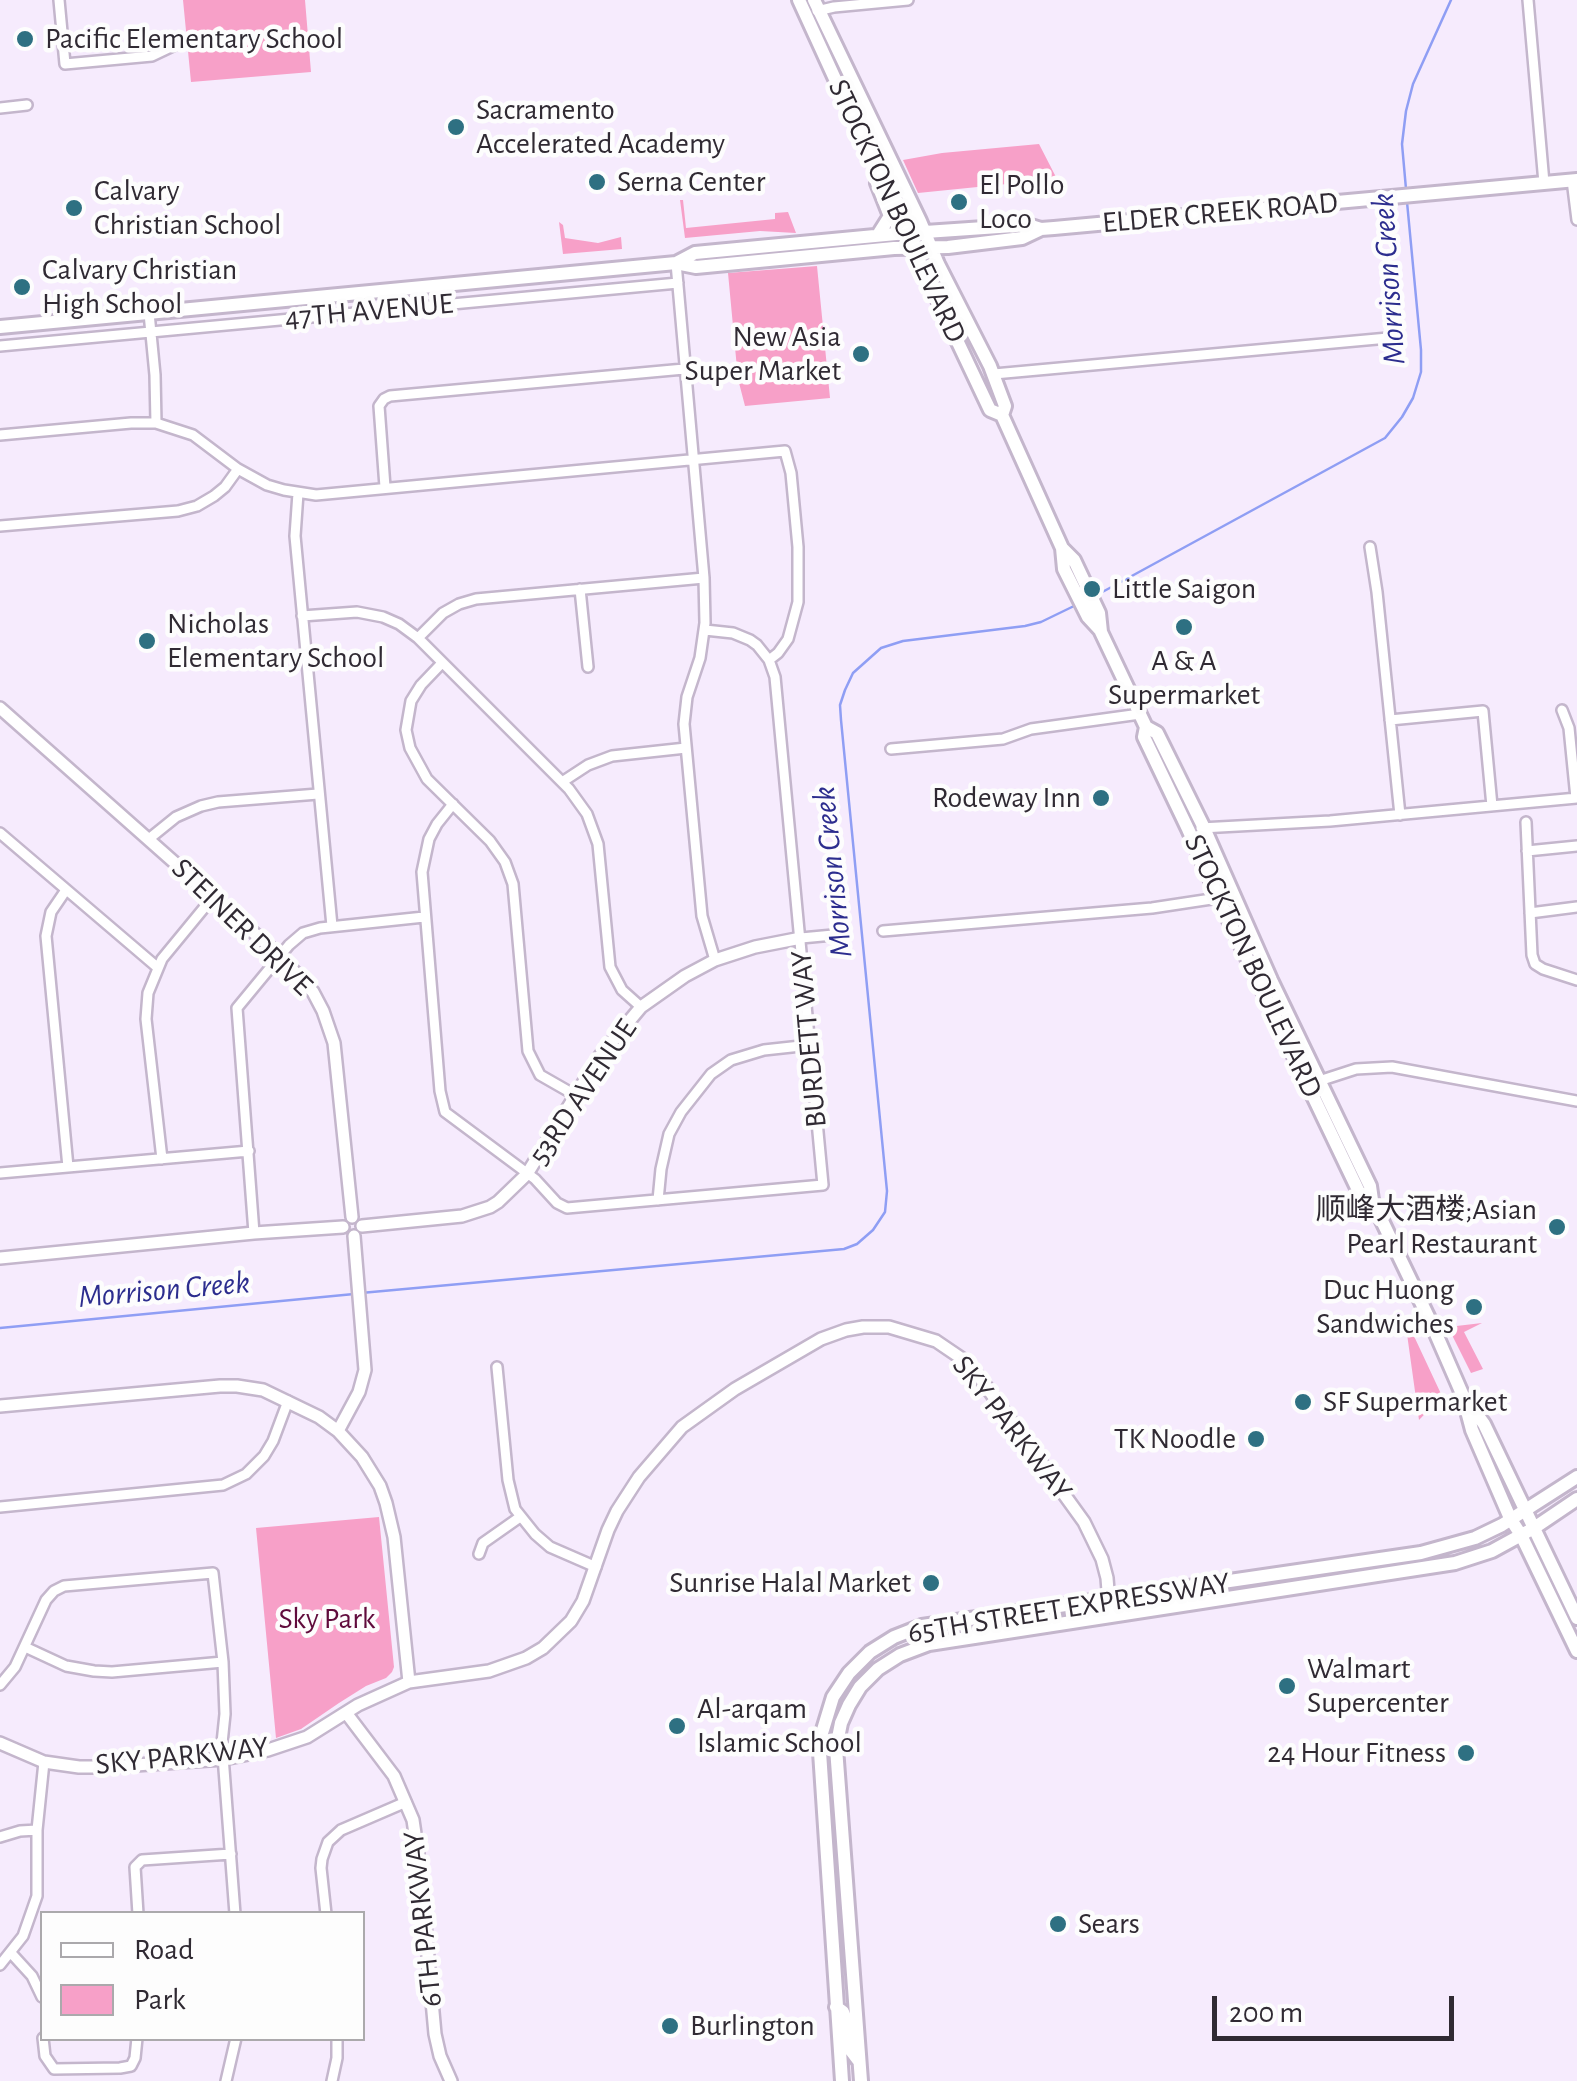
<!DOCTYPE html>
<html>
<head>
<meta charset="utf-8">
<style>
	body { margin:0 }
	#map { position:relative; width:1577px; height:2081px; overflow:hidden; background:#f6ebfd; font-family:"Alegreya Sans",sans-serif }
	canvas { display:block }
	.legend { position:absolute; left:40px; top:1911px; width:325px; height:130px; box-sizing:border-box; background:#fdfdfd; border:2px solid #aba9ac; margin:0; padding:12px 18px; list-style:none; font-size:30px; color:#302a33 }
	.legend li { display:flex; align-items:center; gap:20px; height:50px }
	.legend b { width:50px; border:2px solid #aba9ac }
	.scale { position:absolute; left:1212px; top:1996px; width:242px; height:45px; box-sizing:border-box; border:5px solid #302a33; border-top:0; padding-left:12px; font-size:30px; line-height:35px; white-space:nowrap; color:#302a33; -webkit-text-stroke:8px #fdfdfd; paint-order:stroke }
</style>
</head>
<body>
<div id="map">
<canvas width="1577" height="2081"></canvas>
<ul class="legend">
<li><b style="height:12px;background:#fff"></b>Road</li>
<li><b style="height:28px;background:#f7a0c8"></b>Park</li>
</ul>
<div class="scale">200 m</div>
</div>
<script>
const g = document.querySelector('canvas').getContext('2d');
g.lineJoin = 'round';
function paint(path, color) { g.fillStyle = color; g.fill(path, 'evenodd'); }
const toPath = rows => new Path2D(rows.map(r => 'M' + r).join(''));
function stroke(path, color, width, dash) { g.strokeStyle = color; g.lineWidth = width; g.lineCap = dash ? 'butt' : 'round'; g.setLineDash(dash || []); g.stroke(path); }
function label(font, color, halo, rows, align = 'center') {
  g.font = font + ' "Alegreya Sans","Noto Sans SC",sans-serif'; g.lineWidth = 9; g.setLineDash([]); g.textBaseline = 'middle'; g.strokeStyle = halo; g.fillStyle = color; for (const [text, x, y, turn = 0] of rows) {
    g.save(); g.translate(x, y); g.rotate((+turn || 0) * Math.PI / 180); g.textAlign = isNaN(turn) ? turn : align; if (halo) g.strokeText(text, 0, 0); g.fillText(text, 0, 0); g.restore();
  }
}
paint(toPath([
	[183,0,305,0,311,72,191,82],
	[1039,144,1057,179,918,193,903,160,942,153],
	[680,200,683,200,686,228,775,219,775,213,788,212,796,233,760,231,685,238],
	[559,222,563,225,565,238,598,243,621,237,622,249,563,254],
	[817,266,830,398,745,406,738,379,728,273],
	[1482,1323,1464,1332,1483,1369,1471,1373,1448,1327],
	[1407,1334,1413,1334,1442,1396,1419,1420],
	[379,1517,394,1667,392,1672,386,1678,366,1686,339,1703,301,1729,276,1738,256,1528]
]), '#f7a0c8');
stroke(toPath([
	[1406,189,1402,144,1406,111,1413,84,1451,0],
	[1095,596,1385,438,1402,417,1413,398,1421,372,1421,350,1407,202],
	[361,1293,844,1249,857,1244,873,1230,885,1212,887,1191,841,720,840,705,845,690,853,673,881,648,903,641,1025,626,1041,622,1074,606],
	[0,1328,354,1294]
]), '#8f9ef4', 2.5);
const minor = toPath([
	[59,0,65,64,152,56,173,46],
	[1528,0,1544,183],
	[817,11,834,7,908,0],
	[0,108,27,105],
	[1572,180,1577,220],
	[676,263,704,578,705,623,700,658,687,697,684,724,702,916,715,960],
	[149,313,155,375,156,423],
	[0,346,678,283],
	[994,374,1399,337],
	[0,435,131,423,156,423,193,435,238,469,267,485,284,490,316,495,785,451,791,473,798,547,798,602,788,639,778,653,769,660],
	[385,487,379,406,384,399,390,396,684,369],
	[298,493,295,536,332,926],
	[0,526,178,511,197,506,214,496,225,487,238,469],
	[1370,547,1377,592,1400,815],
	[580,589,588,667],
	[302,616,357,612,383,617,399,624,418,638,569,789,587,814,598,844,610,967,622,990,641,1007],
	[418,638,443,613,459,604,476,599,704,578],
	[442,663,421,685,411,701,406,730,410,748,427,779,490,841,505,862,513,884,528,1051,540,1075,575,1095],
	[1562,710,1569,728,1576,798],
	[1390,720,1483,711,1492,806],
	[891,749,1003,739,1031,729,1140,714],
	[562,782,588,765,612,756,686,748],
	[453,804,437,824,429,839,422,872,440,1091,445,1112,535,1179,557,1203,567,1208,823,1185,775,677,769,660,757,645,750,640,733,633,705,630],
	[1526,822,1532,955,1535,964,1543,969,1577,980],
	[1201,828,1330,821,1577,798],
	[0,833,157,967],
	[150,838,176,817,201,806,218,802,318,794],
	[1527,851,1577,846],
	[66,890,51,912,46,936,68,1167],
	[1530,913,1577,907],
	[883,931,1152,908,1218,898],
	[801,938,844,934],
	[1319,1081,1356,1069,1392,1067,1577,1101],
	[162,1159,146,1019,148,993,162,959,213,897],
	[0,1173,249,1151],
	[658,1200,661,1169,669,1134,681,1112,711,1074,731,1060,764,1050,810,1045],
	[254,1233,237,1008,289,945,303,933,320,928,424,917],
	[497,1367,508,1480,515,1509,535,1534,550,1547,596,1567],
	[0,1507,223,1485,246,1474,264,1456,273,1441,288,1401],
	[479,1554,483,1543,520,1517],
	[25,1647,66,1666,94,1671,112,1672,223,1662],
	[0,1685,15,1667,46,1600,54,1591,64,1586,213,1573,223,1662,225,1714,222,1743,235,1914],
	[0,1837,20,1831,37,1830],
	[138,1914,135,1867,142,1860,231,1854],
	[326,1914,321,1868,322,1859,328,1842,341,1830,406,1802],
	[11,1953,32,1976,42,1997],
	[0,1965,23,1936,37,1896,37,1830,44,1762],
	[43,2038,45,2056,54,2069,120,2068,131,2066,135,2058,137,2038],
	[226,2081,236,2038],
	[332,2081,337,2058,337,2038]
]);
const tertiary = toPath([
	[0,708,280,956,313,992,323,1011,334,1043,352,1217],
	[362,1226,462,1216,490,1207,498,1202,527,1174,600,1056,641,1007,685,976,715,960,755,947,801,938],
	[0,1258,254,1233,343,1227],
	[0,1406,220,1386,237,1386,263,1390,319,1417,338,1431,362,1457,380,1486,386,1503,394,1537,409,1682],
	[338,1431,359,1392,365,1370,354,1236],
	[347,1714,394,1776,413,1820,420,1868,435,2034,440,2056,451,2081],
	[0,1743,44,1762,79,1767,106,1767,224,1759,268,1750,307,1737,358,1705,409,1682,489,1671,526,1658,543,1648,571,1621,583,1601,608,1530,617,1511,639,1477,682,1427,735,1389,821,1339,846,1330,863,1327,889,1327,936,1341,961,1358,980,1378,1084,1522,1102,1559,1107,1578,1110,1616]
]);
const secondary = toPath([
	[799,0,841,92,905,217,920,262,990,410,1002,415],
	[814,0,920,221,938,264,990,366,1005,406,1002,415,1062,548,1064,569,1088,617,1100,630],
	[878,235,890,216,877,183,884,175],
	[676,263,695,253,896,234,1028,225,1041,229,1054,228,1577,180],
	[0,327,676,263,696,267,894,248,948,247,1022,238,1041,229],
	[1062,548,1074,560,1099,613,1101,632,1146,727,1144,737,1188,829,1226,914,1359,1192,1372,1200],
	[1146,727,1157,733,1204,828,1271,980,1370,1186,1372,1200,1433,1327,1463,1396,1472,1430,1510,1518,1521,1535,1577,1651],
	[1468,1402,1484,1424,1577,1618],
	[836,2007,843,2012,847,2023,849,2048,858,2060],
	[842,2081,820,1752,822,1733,833,1697,849,1673,870,1652,894,1637,922,1626,1421,1553,1475,1538,1502,1525,1577,1477],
	[861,2081,836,1748,841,1723,849,1705,860,1687,878,1669,900,1655,929,1644,1455,1563,1492,1551,1534,1528,1577,1499]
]);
stroke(minor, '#c4b6cc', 14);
stroke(tertiary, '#c4b6cc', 16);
stroke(secondary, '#c4b6cc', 18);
stroke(minor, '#fff', 9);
stroke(tertiary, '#fff', 11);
stroke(secondary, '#fff', 12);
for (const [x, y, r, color] of [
	[25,39,10,"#2e7082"],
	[456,127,10,"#2e7082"],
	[597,182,10,"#2e7082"],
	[959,202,10,"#2e7082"],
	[74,208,10,"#2e7082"],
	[22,287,10,"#2e7082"],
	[861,354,10,"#2e7082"],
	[1092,589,10,"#2e7082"],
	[1184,627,10,"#2e7082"],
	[147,641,10,"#2e7082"],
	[1101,798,10,"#2e7082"],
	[1557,1227,10,"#2e7082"],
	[1474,1307,10,"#2e7082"],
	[1303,1402,10,"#2e7082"],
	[1256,1439,10,"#2e7082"],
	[931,1583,10,"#2e7082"],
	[1287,1686,10,"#2e7082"],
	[677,1726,10,"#2e7082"],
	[1466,1753,10,"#2e7082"],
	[1058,1924,10,"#2e7082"],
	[670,2026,10,"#2e7082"]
]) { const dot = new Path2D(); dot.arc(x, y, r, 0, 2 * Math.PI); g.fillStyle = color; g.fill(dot); stroke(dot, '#fdfdfd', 4); }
label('30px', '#302a33', '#fdfdfd', [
	["Pacific Elementary School",45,39],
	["Sacramento",476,110],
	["Accelerated Academy",476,144],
	["Serna Center",617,182],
	["El Pollo",979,185],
	["Loco",979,219],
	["Calvary",94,191],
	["Christian School",94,225],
	["Calvary Christian",42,270],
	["High School",42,304],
	["New Asia",841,337,"right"],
	["Super Market",841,371,"right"],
	["Little Saigon",1112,589],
	["Nicholas",167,624],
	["Elementary School",167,658],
	["A & A",1184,661,"center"],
	["Supermarket",1184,695,"center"],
	["Rodeway Inn",1081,798,"right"],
	["顺峰大酒楼;Asian",1537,1210,"right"],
	["Pearl Restaurant",1537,1244,"right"],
	["Duc Huong",1454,1290,"right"],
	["Sandwiches",1454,1324,"right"],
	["SF Supermarket",1323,1402],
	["TK Noodle",1236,1439,"right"],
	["Sunrise Halal Market",911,1583,"right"],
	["Walmart",1307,1669],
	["Supercenter",1307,1703],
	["Al-arqam",697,1709],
	["Islamic School",697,1743],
	["24 Hour Fitness",1446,1753,"right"],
	["Sears",1078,1924],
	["Burlington",690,2026]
], 'left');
label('30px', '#302a33', '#fdfdfd', [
	["STOCKTON BOULEVARD",897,211,65],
	["ELDER CREEK ROAD",1220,213,-5],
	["47TH AVENUE",369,311,-5],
	["STEINER DRIVE",242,927,44],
	["STOCKTON BOULEVARD",1253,966,65],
	["BURDETT WAY",809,1039,-95],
	["53RD AVENUE",583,1092,-56],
	["SKY PARKWAY",1012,1428,52],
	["65TH STREET EXPRESSWAY",1069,1608,-9],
	["SKY PARKWAY",182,1756,-6],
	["6TH PARKWAY",423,1919,-96]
]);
label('30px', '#600b3c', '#fdfdfd', [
	["Sky Park",327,1619]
]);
label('italic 32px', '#2c2d8e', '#fdfdfd', [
	["Morrison Creek",1389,279,-94],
	["Morrison Creek",833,872,-96],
	["Morrison Creek",164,1290,-5]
]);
</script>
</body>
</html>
